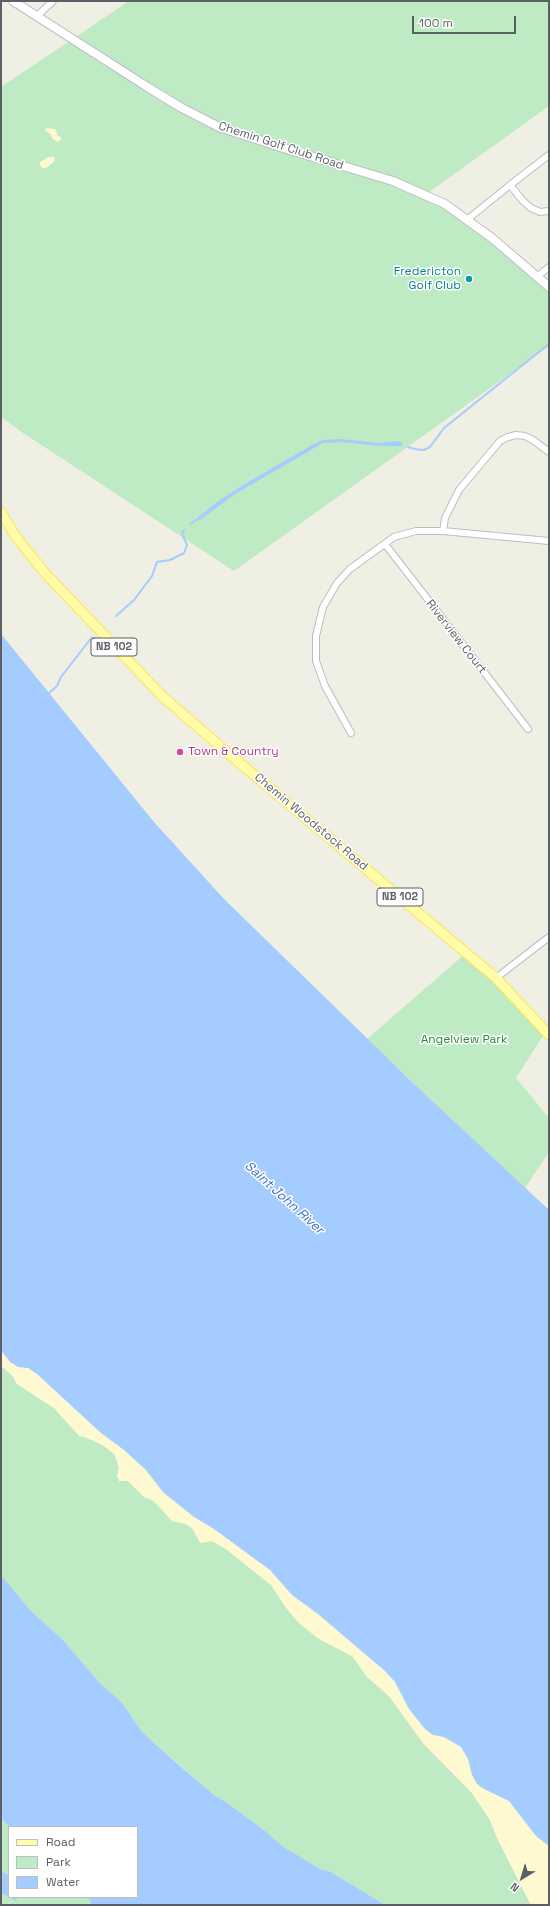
<!DOCTYPE html>
<html>
<head>
<meta charset="utf-8">
<style>
	body { margin:0 }
	#map { position:relative; width:550px; height:1906px; overflow:hidden; background:#f0efe4; font-family:"Space Grotesk",sans-serif }
	canvas { display:block }
	.frame { position:absolute; inset:0; border:2px solid #5c5f66; pointer-events:none }
	.legend { position:absolute; left:8px; top:1826px; width:130px; height:72px; box-sizing:border-box; background:#fff; border:1px solid #bebfc2; margin:0; padding:5px 7px; list-style:none; font-size:12px; color:#5c5f66 }
	.legend li { display:flex; align-items:center; gap:8px; height:20px }
	.legend b { width:20px; border:1px solid #bebfc2 }
	.north { position:absolute; left:502px; top:1858px; width:40px; height:40px; -webkit-text-stroke:3px #fff; paint-order:stroke; rotate:218deg; font-size:11px; font-weight:700; line-height:16px; text-align:center; color:#5c5f66 }
	.north::after { content:''; display:block; margin:auto; width:14px; height:18px; background:#5c5f66; clip-path:polygon(50% 0,100% 100%,50% 72%,0 100%) }
	.scale { position:absolute; left:412px; top:16px; width:104px; height:18px; box-sizing:border-box; border:2px solid #5c5f66; border-top:0; padding-left:5px; font-size:12px; line-height:14px; white-space:nowrap; color:#5c5f66; -webkit-text-stroke:3px #fff; paint-order:stroke }
</style>
</head>
<body>
<div id="map">
<canvas width="550" height="1906"></canvas>
<div class="frame"></div>
<ul class="legend">
<li><b style="height:5px;background:#fffcaa"></b>Road</li>
<li><b style="height:11px;background:#beeac4"></b>Park</li>
<li><b style="height:11px;background:#a5ccff"></b>Water</li>
</ul>
<div class="north">N</div>
<div class="scale">100 m</div>
</div>
<script>
const g = document.querySelector('canvas').getContext('2d');
g.lineJoin = 'round';
function paint(path, color) { g.fillStyle = color; g.fill(path, 'evenodd'); }
const toPath = rows => new Path2D(rows.map(r => 'M' + r).join(''));
function stroke(path, color, width, dash) { g.strokeStyle = color; g.lineWidth = width; g.lineCap = dash ? 'butt' : 'round'; g.setLineDash(dash || []); g.stroke(path); }
function label(font, color, halo, rows, align = 'center') {
  g.font = font + ' "Space Grotesk",sans-serif'; g.lineWidth = 3; g.setLineDash([]); g.textBaseline = 'middle'; g.strokeStyle = halo; g.fillStyle = color; for (const [text, x, y, turn = 0] of rows) {
    g.save(); g.translate(x, y); g.rotate((+turn || 0) * Math.PI / 180); g.textAlign = isNaN(turn) ? turn : align; if (halo) g.strokeText(text, 0, 0); g.fillText(text, 0, 0); g.restore();
  }
}
paint(toPath([
	[129,1,549,1,549,106,425,195,445,204,549,287,549,346,234,571,23,433,1,417,1,87],
	[466,953,546,1031,516,1078,549,1118,549,1152,525,1188,367,1039],
	[1,1366,12,1375,17,1384,54,1408,80,1436,82,1436,103,1445,115,1455,119,1468,117,1476,128,1481,144,1497,154,1501,172,1521,186,1524,193,1529,195,1534,204,1543,208,1540,212,1541,226,1549,271,1585,287,1609,299,1623,319,1639,352,1656,362,1668,365,1674,389,1696,423,1743,472,1793,490,1820,497,1838,531,1905,385,1905,331,1872,320,1869,294,1854,273,1840,264,1830,226,1802,214,1795,142,1732,123,1704,98,1681,63,1640,31,1611,1,1575],
	[1,1818,9,1827,9,1875,1,1871],
	[1,1893,16,1901,18,1897,87,1897,92,1905,1,1905]
]), '#beeac4');
paint(toPath([
	[46,128,56,129,57,135,61,137,61,140,57,142,52,138,50,134,45,130],
	[48,157,54,157,55,161,46,168,42,168,39,163],
	[1,1350,4,1355,18,1367,28,1368,37,1374,101,1433,124,1450,145,1469,159,1488,182,1508,215,1529,270,1570,292,1595,318,1614,385,1671,395,1682,413,1714,428,1732,450,1740,461,1747,465,1753,480,1787,509,1801,536,1836,549,1846,549,1905,531,1905,497,1838,490,1820,472,1793,423,1743,389,1696,367,1677,352,1656,319,1639,299,1623,287,1609,271,1585,226,1549,212,1541,200,1543,193,1529,186,1524,172,1521,154,1501,144,1497,128,1481,119,1481,117,1476,119,1468,115,1455,103,1445,82,1436,80,1437,54,1408,17,1384,12,1375,1,1366]
]), '#fef9d1');
paint(toPath([
	[341,439,379,443,399,441,403,443,402,446,380,446,341,442,323,443,235,494,200,520,198,517,220,500,243,485,314,444,323,440],
	[1,634,154,822,224,899,409,1079,549,1210,549,1846,536,1836,509,1801,486,1790,477,1784,472,1775,468,1759,461,1747,444,1737,433,1735,425,1729,409,1709,395,1682,385,1671,318,1614,292,1595,270,1570,214,1529,194,1517,164,1493,145,1469,124,1450,101,1433,37,1374,28,1368,18,1367,10,1362,1,1350],
	[1,1575,31,1611,63,1640,98,1681,123,1704,142,1732,180,1766,214,1795,226,1802,264,1830,282,1846,320,1869,331,1872,385,1905,92,1905,87,1897,137,1897,137,1827,9,1827,1,1818],
	[1,1871,9,1875,9,1897,18,1897,16,1901,1,1893]
]), '#a5ccff');
stroke(toPath([
	[408,447,415,449,424,450,430,447,444,428,549,344],
	[190,524,201,517],
	[116,616,134,600,152,576,157,562,170,560,184,553,187,545,182,534,184,530],
	[48,694,57,686,61,677,92,637]
]), '#a5ccff', 2);
const street = toPath([
	[37,16,53,1],
	[549,155,510,185,523,201,531,208,540,212,549,211],
	[468,219,510,185],
	[537,277,549,267],
	[443,531,445,518,459,490,500,441,508,437,516,435,525,436,533,440,549,452],
	[385,544,528,729],
	[351,733,325,686,316,661,316,636,323,607,337,583,350,569,394,537,416,531,443,531,549,541],
	[496,978,549,937]
]);
const secondary = toPath([
	[13,1,149,88,182,108,219,127,290,150,393,181,445,204,492,238,549,287]
]);
const primary = toPath([
	[1,512,16,537,45,573,162,696,222,748,496,978,549,1035]
]);
stroke(street, '#bcbdc4', 8);
stroke(secondary, '#bdbfc7', 10);
stroke(primary, '#ffe54e', 11);
stroke(street, '#fff', 6);
stroke(secondary, '#fff', 8);
stroke(primary, '#fffcaa', 9);
for (const [x, y, r, color] of [
	[469,279,4,"#0f9aa8"],
	[180,752,4,"#d1479c"]
]) { const dot = new Path2D(); dot.arc(x, y, r, 0, 2 * Math.PI); g.fillStyle = color; g.fill(dot); stroke(dot, '#fff', 1.5); }
for (const [x, y, w] of [
	[114,647,46],
	[400,897,46]
]) { const box = new Path2D(); box.roundRect(x - w / 2, y - 9, w, 18, 3); g.fillStyle = '#fff'; g.fill(box); stroke(box, '#5c5f66', 1); }
label('bold 11px', '#5c5f66', null, [
	["NB 102",114,647],
	["NB 102",400,897]
]);
label('12px', '#5c5f66', '#fff', [
	["Chemin Golf Club Road",281,146,18],
	["Riverview Court",456,637,52],
	["Chemin Woodstock Road",311,822,40]
]);
label('12px', '#0d838f', '#fff', [
	["Fredericton",461,272],
	["Golf Club",461,286]
], 'right');
label('12px', '#b23c85', '#fff', [
	["Town & Country",188,752]
], 'left');
label('12px', '#2c853c', '#fff', [
	["Angelview Park",464,1040]
]);
label('italic 13px', '#3b70cf', '#fff', [
	["Saint John River",284,1198,42]
]);
</script>
</body>
</html>
